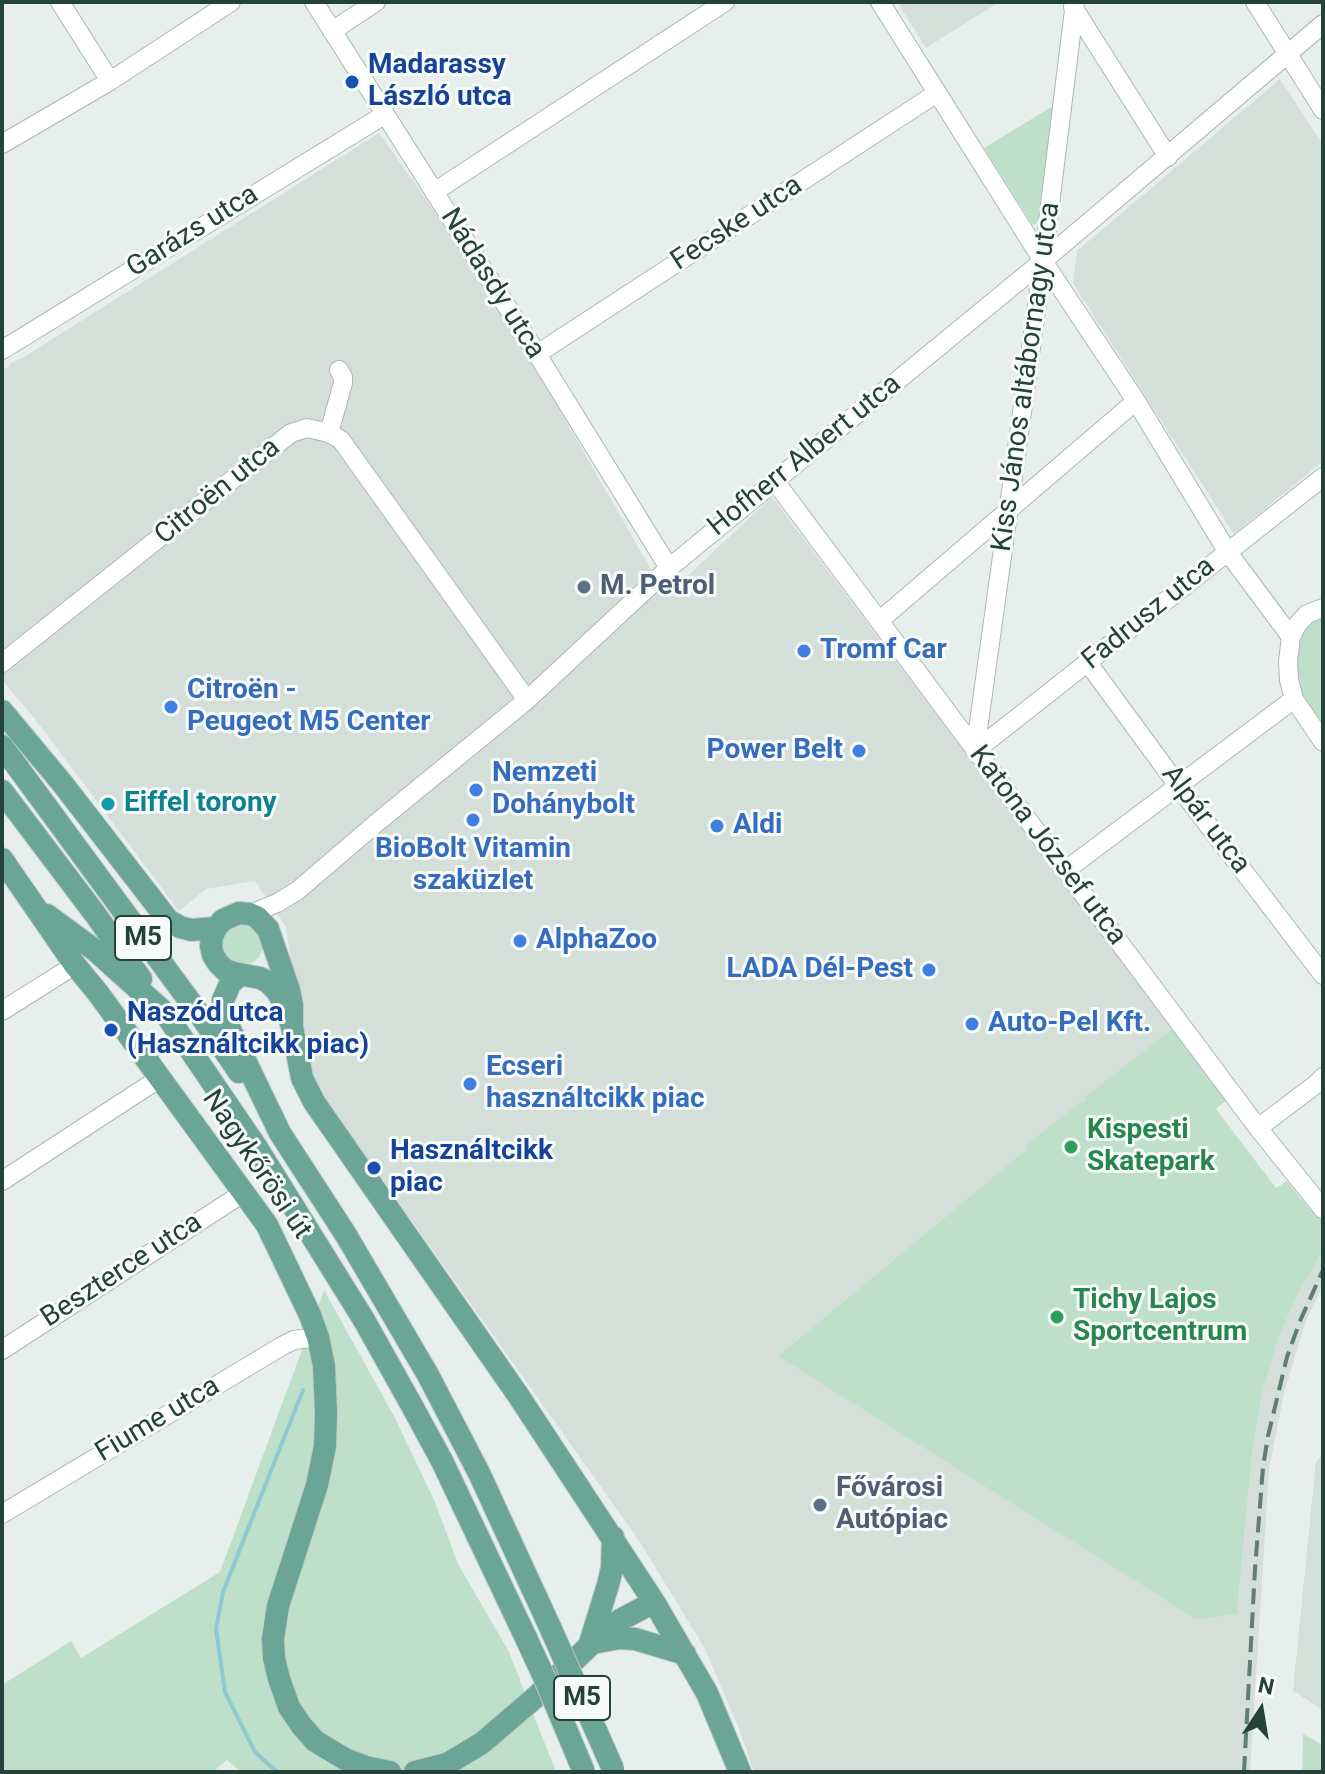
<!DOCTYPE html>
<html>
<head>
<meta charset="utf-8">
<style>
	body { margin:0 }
	#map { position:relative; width:1325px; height:1774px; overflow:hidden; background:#e6efeb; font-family:Roboto,sans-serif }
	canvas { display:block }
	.frame { position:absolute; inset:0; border:4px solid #24423a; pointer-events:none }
	.north { position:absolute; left:1221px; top:1670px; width:80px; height:80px; -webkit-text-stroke:6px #f7fbf9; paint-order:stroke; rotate:12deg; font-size:22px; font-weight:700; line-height:32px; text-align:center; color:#24423a }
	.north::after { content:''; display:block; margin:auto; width:28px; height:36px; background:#24423a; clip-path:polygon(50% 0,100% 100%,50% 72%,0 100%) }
</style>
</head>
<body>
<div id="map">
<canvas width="1325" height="1774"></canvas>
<div class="frame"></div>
<div class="north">N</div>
</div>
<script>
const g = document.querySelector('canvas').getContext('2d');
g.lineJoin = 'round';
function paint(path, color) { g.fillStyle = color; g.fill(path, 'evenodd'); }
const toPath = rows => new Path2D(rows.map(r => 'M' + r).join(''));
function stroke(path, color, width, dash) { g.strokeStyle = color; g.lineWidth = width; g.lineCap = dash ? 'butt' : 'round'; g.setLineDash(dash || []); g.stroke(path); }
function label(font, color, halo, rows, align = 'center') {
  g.font = font + ' Roboto,sans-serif'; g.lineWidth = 6; g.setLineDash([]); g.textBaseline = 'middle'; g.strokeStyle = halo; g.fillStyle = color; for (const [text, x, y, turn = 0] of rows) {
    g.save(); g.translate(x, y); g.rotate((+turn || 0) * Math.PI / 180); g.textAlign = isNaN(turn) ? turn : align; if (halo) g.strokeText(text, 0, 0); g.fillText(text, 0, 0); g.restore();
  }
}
paint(toPath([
	[897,2,999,2,926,48],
	[1280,79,1323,145,1323,461,1234,534,1073,283,1077,251],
	[379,133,497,300,666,596,772,497,1173,1028,778,1356,1237,1614,1252,1455,1261,1398,1279,1337,1297,1296,1323,1250,1323,1284,1305,1323,1284,1393,1269,1470,1250,1772,754,1772,739,1728,704,1647,638,1539,314,1083,302,1042,286,927,255,881,206,889,179,911,35,719,2,680,2,371,10,365,10,364,24,357],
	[1323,1455,1323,1710,1293,1691,1316,1461]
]), '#d4dfda');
paint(toPath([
	[1053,106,1041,220,1033,225,984,148],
	[1323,608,1323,742,1313,729,1288,651,1314,611],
	[231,924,252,924,264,942,260,956,255,961,248,965,234,965,222,955,221,934],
	[1173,1028,1226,1101,1216,1109,1276,1188,1287,1181,1300,1198,1323,1222,1323,1250,1297,1296,1279,1337,1261,1398,1252,1455,1237,1614,1196,1619,778,1356,1027,1149,1025,1146,1080,1102,1082,1103,1086,1100,1084,1098],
	[324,1290,394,1416,435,1502,458,1564,509,1652,556,1772,241,1772,227,1760,213,1772,2,1772,2,1685,71,1641,81,1658,220,1572],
	[1303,1734,1323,1745,1323,1772,1302,1772]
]), '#bfe0c8');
stroke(toPath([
	[277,1772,255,1752,225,1692,216,1629,223,1592,303,1390]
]), '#8ec9d4', 4);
const minor = toPath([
	[60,2,110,81],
	[314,2,537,354,669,568],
	[880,2,1043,261,1136,401,1227,551,1291,637],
	[1255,2,1323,110],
	[1073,7,1168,157],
	[332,31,376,2],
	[2,144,110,81,231,2],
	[434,192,725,2],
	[2,350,384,115],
	[537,354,937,93],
	[329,433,343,383,343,377,339,370],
	[774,480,1258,1128,1323,1209],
	[1323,608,1307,614,1297,625,1291,637,1288,661,1289,680,1294,699,1323,742],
	[879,621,1136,401],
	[2,663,291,433,307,428,329,433,341,440,527,700],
	[1088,663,1179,787,1323,975],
	[975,751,1043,261,1075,2],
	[975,751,1323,477],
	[1066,870,1294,699],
	[250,914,277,903,297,891,380,820,527,700,669,568,1043,261,1323,24],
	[2,1011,75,965],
	[1258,1128,1315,1085,1323,1077],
	[2,1181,160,1078],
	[2,1350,243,1193],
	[2,1514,282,1346,294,1340,318,1337]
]);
const major = toPath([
	[2,711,62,783,168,920,180,927,191,930,216,928],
	[2,746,205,1022,239,1072],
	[2,791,95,914,141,979],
	[2,859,75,965,98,993,267,1225,310,1315,318,1337,324,1366,326,1413,325,1446,317,1485,278,1606,273,1639,274,1658,279,1679,289,1707,301,1725,315,1741,345,1759,366,1767,390,1772],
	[47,915,96,951,165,1013,257,1148,364,1320,411,1404,442,1461,526,1638],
	[240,974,230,984,223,1000,223,1008,228,1025,280,1133,346,1235,428,1375,479,1473,550,1627],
	[292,1027,292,1005,289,990,268,929,257,917,250,914,239,913,223,920,216,928,212,937,211,946,213,955,218,963,225,970,234,973,260,978,268,982,277,991,286,1007,292,1027,302,1078,314,1102,518,1395,654,1602,707,1693,740,1772],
	[590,1643,608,1585,612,1568,613,1537],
	[593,1643,619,1638,635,1639,685,1654],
	[415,1772,447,1764,482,1743,538,1695,607,1629,622,1619,654,1602]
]);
stroke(minor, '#a8b8b2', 20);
stroke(major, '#c2cac8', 24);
stroke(minor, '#fff', 18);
stroke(major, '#6aa596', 22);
stroke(toPath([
	[1244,1772,1255,1569,1263,1467,1268,1436,1287,1357,1300,1321,1323,1270]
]), '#5f7d75', 4, [16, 8]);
const majorBridge = toPath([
	[550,1627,613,1769],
	[526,1638,545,1679,584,1772]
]);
stroke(majorBridge, '#c2cac8', 24, []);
stroke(majorBridge, '#6aa596', 22);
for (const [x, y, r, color] of [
	[352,82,8,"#1a4fb4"],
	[584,587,8,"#5c6f8a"],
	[804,651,8,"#3f7fe0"],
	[171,707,8,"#3f7fe0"],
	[859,751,8,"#3f7fe0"],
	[476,790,8,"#3f7fe0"],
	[108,804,8,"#0f9aa8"],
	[473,820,8,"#3f7fe0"],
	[717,826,8,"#3f7fe0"],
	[520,941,8,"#3f7fe0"],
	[929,970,8,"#3f7fe0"],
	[972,1024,8,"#3f7fe0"],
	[111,1030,8,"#1a4fb4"],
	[470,1084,8,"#3f7fe0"],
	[1071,1147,8,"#2e9e5b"],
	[374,1168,8,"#1a4fb4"],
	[1057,1317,8,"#2e9e5b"],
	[820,1505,8,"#5c6f8a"]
]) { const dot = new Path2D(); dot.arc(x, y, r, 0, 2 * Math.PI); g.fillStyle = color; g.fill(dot); stroke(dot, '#f7fbf9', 3); }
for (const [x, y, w] of [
	[143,938,56],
	[582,1698,56]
]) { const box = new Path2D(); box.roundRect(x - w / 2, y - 22, w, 44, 6); g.fillStyle = '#f7fbf9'; g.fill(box); stroke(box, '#24423a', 2); }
label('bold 26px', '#24423a', null, [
	["M5",143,938],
	["M5",582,1698]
]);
label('bold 28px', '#164399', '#f7fbf9', [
	["Madarassy",368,66],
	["László utca",368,98],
	["Naszód utca",127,1014],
	["(Használtcikk piac)",127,1046],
	["Használtcikk",390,1152],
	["piac",390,1184]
], 'left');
label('28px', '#24423a', '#f7fbf9', [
	["Fecske utca",737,224,-33],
	["Garázs utca",193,232,-32],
	["Nádasdy utca",492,284,58],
	["Kiss János altábornagy utca",1027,377,-82],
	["Hofherr Albert utca",805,456,-39],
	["Citroën utca",218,492,-39],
	["Fadrusz utca",1149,614,-39],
	["Alpár utca",1205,820,53],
	["Katona József utca",1047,846,53],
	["Nagykőrösi út",256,1165,56],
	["Beszterce utca",122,1271,-33],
	["Fiume utca",158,1420,-31]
]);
label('bold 28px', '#4e5e75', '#f7fbf9', [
	["M. Petrol",600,587],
	["Fővárosi",836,1489],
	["Autópiac",836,1521]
], 'left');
label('bold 28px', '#366cbe', '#f7fbf9', [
	["Tromf Car",820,651],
	["Citroën -",187,691],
	["Peugeot M5 Center",187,723],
	["Power Belt",843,751,"right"],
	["Nemzeti",492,774],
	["Dohánybolt",492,806],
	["Aldi",733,826],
	["BioBolt Vitamin",473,850,"center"],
	["szaküzlet",473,882,"center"],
	["AlphaZoo",536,941],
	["LADA Dél-Pest",913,970,"right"],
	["Auto-Pel Kft.",988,1024],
	["Ecseri",486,1068],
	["használtcikk piac",486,1100]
], 'left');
label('bold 28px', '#0d838f', '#f7fbf9', [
	["Eiffel torony",124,804]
], 'left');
label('bold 28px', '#27864d', '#f7fbf9', [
	["Kispesti",1087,1131],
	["Skatepark",1087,1163],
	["Tichy Lajos",1073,1301],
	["Sportcentrum",1073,1333]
], 'left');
</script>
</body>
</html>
